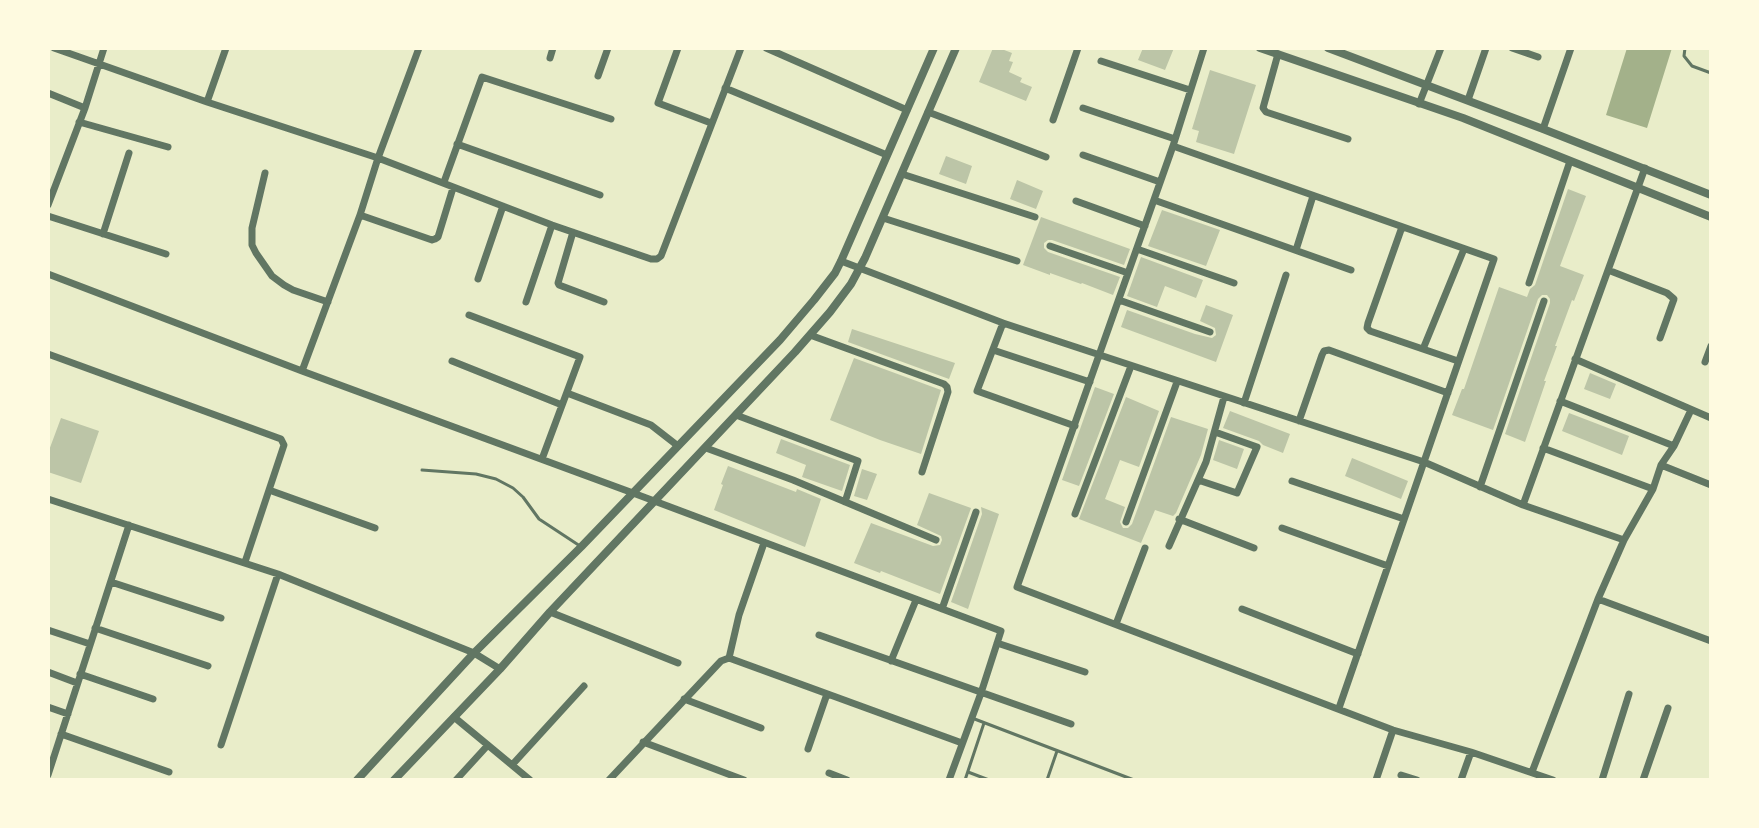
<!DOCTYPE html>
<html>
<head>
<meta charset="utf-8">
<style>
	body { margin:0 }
	#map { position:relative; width:1759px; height:828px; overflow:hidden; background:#e9edc9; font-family:"PT Sans Narrow",sans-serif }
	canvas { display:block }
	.frame { position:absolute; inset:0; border:50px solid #fefae0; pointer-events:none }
</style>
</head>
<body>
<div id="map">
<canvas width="1759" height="828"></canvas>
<div class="frame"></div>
</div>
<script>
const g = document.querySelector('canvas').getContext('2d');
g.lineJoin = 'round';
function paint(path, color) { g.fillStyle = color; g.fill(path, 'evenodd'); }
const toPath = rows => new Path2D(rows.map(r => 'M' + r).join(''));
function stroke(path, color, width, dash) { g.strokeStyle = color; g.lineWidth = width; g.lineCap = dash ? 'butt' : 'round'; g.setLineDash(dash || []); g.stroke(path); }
paint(toPath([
	[1627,48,1672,48,1647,128,1606,115]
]), '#a3b18a');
paint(toPath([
	[993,48,999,48,1012,53,1009,61,1013,62,1009,72,1022,78,1020,82,1032,87,1026,101,979,82],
	[1143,48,1174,48,1165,70,1138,60],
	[1210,70,1256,85,1234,154,1196,142,1199,131,1192,129],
	[946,156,972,166,966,184,939,174],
	[1017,180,1043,191,1036,209,1010,199],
	[1568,189,1586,196,1560,266,1584,275,1574,301,1572,300,1555,346,1557,346,1544,381,1546,381,1525,442,1505,434,1550,303,1550,299,1547,295,1542,295,1538,299,1493,430,1452,415,1462,389,1464,389,1499,287,1527,297,1530,289,1535,285],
	[1162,210,1220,230,1206,266,1148,246],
	[1041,217,1130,249,1124,265,1052,240,1048,240,1044,243,1044,248,1048,252,1120,277,1113,295,1082,283,1081,284,1050,273,1050,275,1023,265],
	[1141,257,1203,280,1196,298,1165,286,1157,307,1127,296],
	[1206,305,1233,315,1216,362,1121,327,1127,310,1195,334,1212,338,1216,335,1215,328,1200,321],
	[852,329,955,363,949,379,848,342],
	[854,358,941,390,921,454,880,440,830,420],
	[1590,373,1616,384,1610,399,1584,389],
	[1095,387,1114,394,1079,486,1062,480],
	[1126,397,1159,411,1139,467,1120,460,1105,499,1125,507,1120,522,1123,528,1128,528,1132,524,1171,417,1208,429,1201,455,1176,513,1173,516,1155,510,1141,543,1079,519],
	[1230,411,1290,434,1283,453,1263,445,1259,441,1223,428],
	[1569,413,1629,436,1622,455,1562,431],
	[61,418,99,431,81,483,48,472,48,453],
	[781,439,850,465,842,491,802,477,806,465,776,453],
	[1219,440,1244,449,1237,469,1213,460],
	[1352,458,1408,481,1401,499,1345,476],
	[728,466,796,492,797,489,821,499,805,547,714,510,723,485,721,484],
	[862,469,877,474,867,500,854,496],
	[929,493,971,508,940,594,881,571,880,573,854,563,871,523,933,546,940,545,942,540,941,536,917,525],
	[981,507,999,514,968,609,951,602,982,514]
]), '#bcc5a7');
stroke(toPath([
	[1685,48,1684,56,1692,66,1711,73],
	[422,470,476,474,496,479,513,488,523,497,539,519,580,546],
	[972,718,1134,780],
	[968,772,989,780],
	[965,780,984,723],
	[1047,780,1057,751]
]), '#617663', 3);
stroke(toPath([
	[54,48,207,102,378,158,552,225,651,259,657,259,661,256,741,48],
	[678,48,658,103,711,123],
	[766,48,907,110],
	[1204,48,1173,146,1017,587,1393,730,1471,752,1553,780],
	[1512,48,1538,57],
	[1278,54,1263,108,1266,112,1348,139],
	[550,58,553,48],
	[1101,61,1190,90],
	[598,76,608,48],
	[725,88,887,155],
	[48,93,85,108],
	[1468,100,1486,48],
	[207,102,226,48],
	[1419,104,1441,48],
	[1083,108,1175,139],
	[928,112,1046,157],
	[1053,120,1078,48],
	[79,122,168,147],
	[1543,129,1571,48],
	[457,144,600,195],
	[1173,146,1494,259,1339,708],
	[1083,155,1160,182],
	[265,173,252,228,252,245,256,253,272,276,284,285,293,290,328,302],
	[902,174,1035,217],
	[444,182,482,77,611,119],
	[1154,200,1351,270],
	[1076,201,1145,226],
	[48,205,85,108,104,48],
	[360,215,432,240,435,239,438,237,453,188],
	[48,216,166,254],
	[883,218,1017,261],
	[1402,227,1368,323,1367,328,1370,331,1458,361],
	[573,232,558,283,559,285,604,302],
	[103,234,129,153],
	[1050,246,1128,273],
	[1137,249,1234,283],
	[1296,250,1313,196],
	[841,261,1003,323,1424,462,1523,505,1624,540],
	[1608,270,1667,293,1674,299,1660,338],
	[48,274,302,371,633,493,1001,631,981,693,949,780],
	[478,279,503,206],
	[1529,283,1570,161],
	[1119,300,1210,332],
	[526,302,552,225],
	[469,315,580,357,542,459],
	[1003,323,977,391,1075,426],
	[810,335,944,384,947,387,948,392,922,472],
	[1423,349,1464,249],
	[993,350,1090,382],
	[48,354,281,439,284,445,245,562],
	[1575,359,1711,418],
	[452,361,562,405],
	[1705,362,1711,346],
	[302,371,360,215,378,158,419,48],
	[567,393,651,425,678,446],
	[1560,401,1674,446],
	[1244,403,1286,275],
	[736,415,858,461,845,502],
	[1299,421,1322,355,1324,351,1329,350,1448,393],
	[706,448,793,480,936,540],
	[1543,448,1653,489],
	[1661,465,1674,446,1691,410],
	[1198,480,1237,493,1257,447,1215,432],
	[1292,481,1404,519],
	[1480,487,1544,301],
	[269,490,375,528],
	[48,499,278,574,474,653,500,669],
	[1523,505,1645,168],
	[1075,514,1131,366],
	[1179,519,1254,548],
	[1126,522,1177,382],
	[1282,528,1388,566],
	[1169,546,1206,462,1224,397],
	[111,582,221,618],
	[1598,599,1711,641],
	[942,609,976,512],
	[1242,609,1358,654],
	[550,612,678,663],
	[1116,624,1145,548],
	[95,628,208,666],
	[48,630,90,644],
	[819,635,1071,724],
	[997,643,1085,672],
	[729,658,739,615,764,543],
	[891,661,916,600],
	[48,672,77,683],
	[80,674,153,699],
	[684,699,761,728],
	[48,707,68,714],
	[454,717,530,780],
	[61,734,169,772],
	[643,742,744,780],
	[221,745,278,574],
	[808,749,827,694],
	[512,765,584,686],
	[1532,772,1598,599,1624,540,1653,489,1661,465,1711,485],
	[829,773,847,780],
	[48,775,129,525],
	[1401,775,1417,780],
	[456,780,488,745],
	[609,780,721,661,729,658,962,743],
	[1376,780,1393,730],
	[1461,780,1471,752],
	[1602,780,1629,694],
	[1643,780,1668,708]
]), '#617663', 7);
stroke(toPath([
	[1260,48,1463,118,1711,217],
	[1328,48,1543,129,1711,195],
	[357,780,474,653,581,547,780,340,814,300,835,273,841,261,934,48],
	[394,780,500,669,550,612,795,352,830,312,851,284,865,258,956,48]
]), '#617663', 8);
</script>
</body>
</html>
